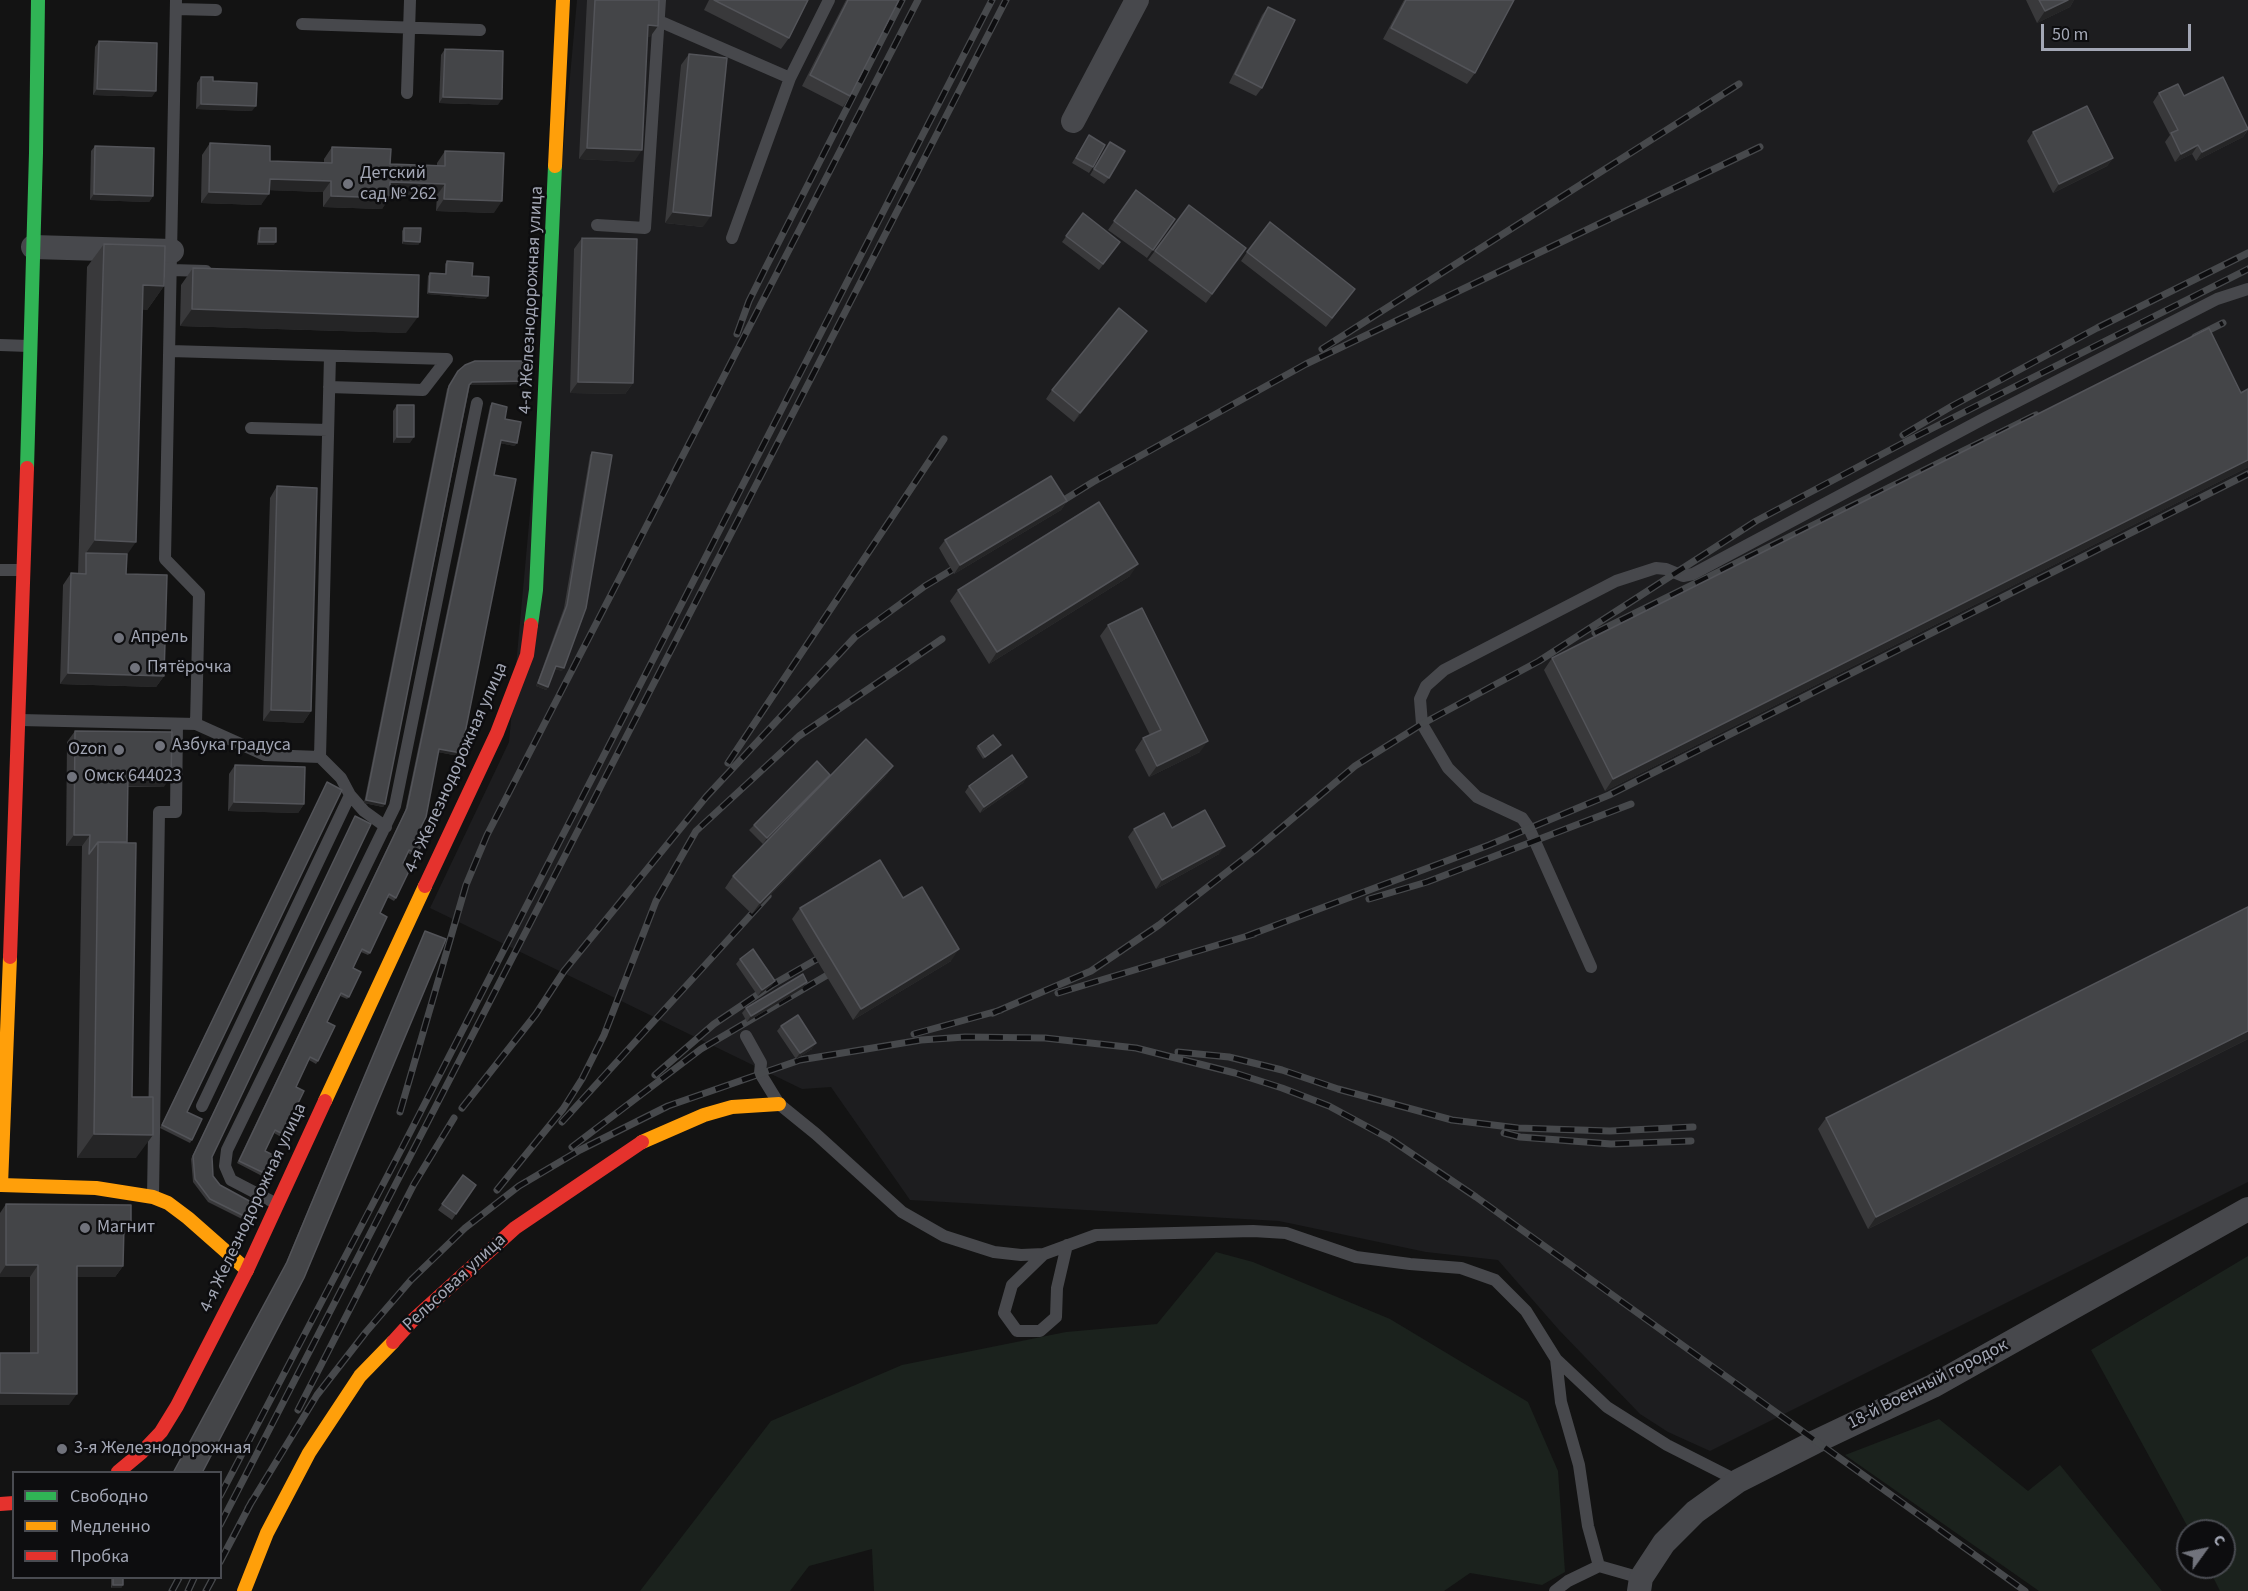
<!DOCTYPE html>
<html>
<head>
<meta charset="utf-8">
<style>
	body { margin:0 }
	#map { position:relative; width:2248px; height:1591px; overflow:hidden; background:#131313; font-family:"Source Sans 3",sans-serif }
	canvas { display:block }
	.legend { position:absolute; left:12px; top:1471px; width:210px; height:108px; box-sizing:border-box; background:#0d0d0f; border:2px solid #494b51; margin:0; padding:8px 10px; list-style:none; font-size:18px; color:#a3a7b5 }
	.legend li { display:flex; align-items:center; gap:12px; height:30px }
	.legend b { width:30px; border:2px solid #494b51 }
	.north { position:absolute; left:2176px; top:1519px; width:60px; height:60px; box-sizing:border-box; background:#0d0d0f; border:2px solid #494b51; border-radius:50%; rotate:57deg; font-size:16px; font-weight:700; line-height:24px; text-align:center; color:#a3a7b5 }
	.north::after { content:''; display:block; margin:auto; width:21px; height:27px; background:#71737c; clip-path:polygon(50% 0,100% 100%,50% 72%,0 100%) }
	.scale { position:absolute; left:2041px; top:24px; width:150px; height:27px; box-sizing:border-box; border:3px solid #a3a7b5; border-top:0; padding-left:8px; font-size:18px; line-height:21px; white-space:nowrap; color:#a3a7b5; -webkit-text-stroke:4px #0d0d0f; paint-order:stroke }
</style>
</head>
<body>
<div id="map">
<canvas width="2248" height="1591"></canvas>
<ul class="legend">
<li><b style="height:8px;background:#30b455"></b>Свободно</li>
<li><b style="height:8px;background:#ff9f0a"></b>Медленно</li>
<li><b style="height:8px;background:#e5322d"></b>Пробка</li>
</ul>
<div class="north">С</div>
<div class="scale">50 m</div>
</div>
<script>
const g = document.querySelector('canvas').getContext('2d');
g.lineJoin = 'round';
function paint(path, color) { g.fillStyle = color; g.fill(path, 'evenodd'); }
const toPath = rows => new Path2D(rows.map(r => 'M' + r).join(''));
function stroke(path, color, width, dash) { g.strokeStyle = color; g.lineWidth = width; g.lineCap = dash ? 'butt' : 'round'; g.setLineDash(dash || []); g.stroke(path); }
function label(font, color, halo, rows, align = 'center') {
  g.font = font + ' "Source Sans 3",sans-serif'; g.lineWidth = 5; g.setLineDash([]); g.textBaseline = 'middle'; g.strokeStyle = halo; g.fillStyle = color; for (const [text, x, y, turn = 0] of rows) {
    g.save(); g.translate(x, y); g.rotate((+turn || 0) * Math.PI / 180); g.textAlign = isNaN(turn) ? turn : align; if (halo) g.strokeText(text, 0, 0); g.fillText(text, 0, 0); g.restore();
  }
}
paint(toPath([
	[577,0,2248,0,2248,1182,1710,1451,1668,1432,1640,1414,1559,1330,1498,1260,1426,1252,1279,1221,910,1200,831,1087,802,1089,430,908,509,742]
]), '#1d1d1f');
paint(toPath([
	[1216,1252,1253,1262,1390,1319,1528,1402,1558,1471,1565,1572,1542,1585,1470,1573,1444,1591,874,1591,872,1549,809,1566,790,1591,640,1591,771,1421,902,1365,1066,1332,1157,1324],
	[2248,1256,2248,1591,2220,1591,2208,1567,2224,1567,2224,1531,2190,1531,2091,1350],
	[1939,1419,2028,1491,2060,1465,2162,1591,2039,1591,1845,1455]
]), '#1b221d');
stroke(toPath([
	[176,0,165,559,199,594,196,724],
	[176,9,216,10],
	[659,21,790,78],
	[302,24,480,30],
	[407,93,410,0],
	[597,225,645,228,660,0],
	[732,238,790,78,829,0],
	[171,270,206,271],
	[0,345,29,346],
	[170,351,447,359],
	[329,387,423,390,447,359],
	[251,428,328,430],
	[0,570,22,570],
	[20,720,196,724,265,755,320,757,341,778,350,795,202,1106],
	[320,757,330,356],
	[350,795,364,811,386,827],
	[1591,967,1529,828,1522,818,1477,797,1448,768,1422,724,1420,699,1426,686,1444,670,1616,581,1656,568,1666,569,1683,576,1693,574,1985,418,2217,299,2248,289],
	[746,1036,761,1063,760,1073,779,1104,816,1134,902,1212,944,1236,994,1252,1021,1255,1044,1254,1096,1235,1253,1231,1286,1233,1356,1257,1410,1264,1461,1268,1495,1280,1526,1311,1556,1359,1561,1402,1579,1465,1588,1526,1599,1566],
	[153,1197,159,812,176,812,177,724],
	[277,1204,231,1180,225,1166,227,1150,395,806,477,403],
	[1044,1254,1012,1285,1004,1313,1017,1331,1040,1331,1056,1317,1057,1288,1067,1245],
	[1556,1359,1607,1407,1667,1445,1738,1481],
	[1555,1591,1568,1581,1599,1566,1641,1578]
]), '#47484c', 12);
stroke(toPath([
	[1073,121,1137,0],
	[33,247,172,251],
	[1639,1591,1641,1578,1664,1543,1695,1512,1738,1481,1815,1442,1933,1386,2248,1209]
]), '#47484c', 24);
stroke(toPath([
	[27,468,36,153,38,0],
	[531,625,536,590,555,166]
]), '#30b455', 14);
stroke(toPath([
	[555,166,563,0],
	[10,957,1,1185,96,1188,153,1197,168,1203,188,1218,247,1270],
	[325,1101,425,886],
	[642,1142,704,1115,732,1107,779,1104],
	[244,1591,267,1533,309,1453,360,1376,393,1342]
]), '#ff9f0a', 14);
stroke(toPath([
	[425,886,497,733,527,655,531,625],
	[10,957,27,468],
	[393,1342,412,1321,515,1228,642,1142],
	[118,1472,142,1452,161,1432,177,1406,247,1270,325,1101],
	[0,1504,14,1503]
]), '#e5322d', 14);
const rail = toPath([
	[737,334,749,301,766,267,902,0],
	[2195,337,2223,323],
	[1322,349,1739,84],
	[1903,435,1952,406,2097,328,2248,253],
	[1051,508,1093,482,1306,364,1760,147],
	[1595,633,2036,415],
	[728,763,944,439],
	[1369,899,1427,882,1631,804],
	[1247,936,1489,845,1609,795,2248,474],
	[1058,993,1254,934],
	[993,1013,1091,971,1159,925,1255,850,1355,766,1422,724,1539,661,1756,521,1905,442,2248,269],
	[914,1034,1001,1010],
	[1178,1052,1229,1057,1282,1070,1338,1089,1452,1120,1518,1128,1610,1131,1693,1127],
	[655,1075,714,1024,772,985,831,951],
	[462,1108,536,1014,564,971,706,797,855,637,925,586,965,562],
	[400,1112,466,885,487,835,918,0],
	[562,1122,768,896],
	[1504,1133,1520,1137,1611,1144,1691,1141],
	[572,1147,701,1049,841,967],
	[497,1190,563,1109,582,1079,604,1035,656,901,696,831,799,736,942,639],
	[298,1410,414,1184,454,1118],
	[220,1496,402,1148,992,0],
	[248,1508,317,1395,366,1332,411,1280,465,1228,519,1186,580,1150,668,1106,800,1060,921,1040,965,1037,1045,1038,1136,1048,1235,1073,1282,1088,1329,1106,1390,1139,1476,1197,2025,1591],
	[220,1525,1006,0],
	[220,1562,252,1501],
	[172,1591,179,1578],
	[188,1591,194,1578],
	[206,1591,213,1578]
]);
stroke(rail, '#47494c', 7);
stroke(rail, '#0d0d0f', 4.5, [14]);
paint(toPath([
	[587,0,659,0,650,37,647,37,634,162,579,159],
	[709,0,808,0,789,38,781,49,704,10],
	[846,0,899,0,850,96,843,107,802,86],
	[1404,0,1514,0,1475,73,1467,84,1383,39],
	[2026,0,2074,0,2070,7,2037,23],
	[1268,7,1262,88,1256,96,1229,83,1262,15],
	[99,41,152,97,93,95,95,47],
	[445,49,498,105,439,103,441,55],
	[689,54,703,227,665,223,681,65],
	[201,77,252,111,196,109,197,83],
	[2159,93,2184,96,2248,128,2248,130,2243,137,2196,161,2192,154,2175,162,2165,142,2170,135,2153,102],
	[2033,132,2113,158,2107,166,2053,193,2027,141],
	[1089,135,1093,167,1089,173,1072,163],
	[1110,142,1109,178,1104,184,1090,175],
	[210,143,270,161,324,163,324,159,332,147,390,164,437,165,437,163,445,151,494,213,436,211,437,195,390,194,382,209,323,207,323,192,269,190,261,205,201,203,202,155],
	[95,146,153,196,149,202,90,200,91,151],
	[1136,190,1175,219,1147,258,1108,230],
	[1189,205,1246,248,1206,303,1148,260],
	[1083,213,1120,242,1099,270,1062,242],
	[260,228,274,245,257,245,258,231],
	[404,228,420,242,418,245,402,244,402,231],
	[582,238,633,383,625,394,570,393,574,249],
	[104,244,164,286,147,310,142,309,126,574,164,676,156,687,60,684,63,585,71,573,78,574,87,267],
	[1247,252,1349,297,1326,327,1241,261],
	[447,261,472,276,486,299,427,294,428,276,430,273,445,274,445,264],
	[193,268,406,333,180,326,181,285],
	[1141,339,1074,422,1046,399,1052,390],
	[458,371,527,384,470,385,385,804,383,807,364,803,447,389],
	[2248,389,2248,467,1605,791,1544,670,1552,658],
	[492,403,505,419,515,446,500,443,494,475,461,753,459,756,438,752,418,833,417,854,415,857,408,853,403,863,396,898,394,901,387,897,380,913,370,953,368,955,361,952,353,968,349,997,347,999,340,996,327,1022,318,1061,316,1064,309,1060,296,1087,283,1134,281,1137,274,1133,265,1151,264,1173,262,1176,237,1163,405,811,490,406],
	[397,405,410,443,393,443,393,411],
	[592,452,562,671,555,669,548,687,546,690,536,686,564,608,590,455],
	[277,486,311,711,303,723,263,721,270,498],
	[1067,501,1061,510,954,574,939,548,945,540],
	[1130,576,989,664,950,601,958,590],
	[1108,625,1200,752,1149,777,1135,750,1143,738,1150,735,1100,636],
	[75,731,164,787,128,787,127,842,132,1097,136,1158,77,1158,82,846,66,846,67,742],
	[978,746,999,748,983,759,976,748],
	[235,765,304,804,298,813,228,811,229,774],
	[893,766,885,777,752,914,725,888,733,876,795,812,763,844,749,830,754,825,830,775],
	[1027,777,1023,783,980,813,965,792,969,786],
	[327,782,187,1112,192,1140,190,1143,160,1128],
	[355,816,212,1157,213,1176,246,1217,244,1220,208,1202,193,1182,191,1159],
	[1172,828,1219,854,1156,889,1128,837,1134,829],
	[2248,907,2248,1039,1868,1229,1818,1129,1826,1118],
	[800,908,951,961,853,1020,792,919],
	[425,931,202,1473,285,1265],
	[740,959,775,981,771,986,758,996,736,964],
	[803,988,747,1022,742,1013,746,1008],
	[781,1026,812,1049,796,1059,777,1031],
	[463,1175,476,1185,452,1220,438,1210],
	[6,1204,124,1236,123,1266,115,1277,77,1277,69,1405,0,1405,0,1353,30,1353,30,1277,0,1277,0,1213],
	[111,1578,123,1578,123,1585,121,1588,111,1588]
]), '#39393b');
paint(toPath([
	[2068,0,2074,0,2070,7,2037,23,2045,11],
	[648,25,658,26,650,37,640,37],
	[97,89,156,91,152,97,93,95],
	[443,97,502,99,498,105,439,103],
	[201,104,256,106,252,111,196,109],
	[2248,129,2243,137,2196,161,2202,152],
	[2198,145,2192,154,2175,162,2181,154],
	[587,148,642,150,634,162,579,159],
	[2113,158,2107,166,2053,193,2059,184],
	[270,179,331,181,323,192,262,190],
	[390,182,445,184,437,195,382,194],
	[209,192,269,194,261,205,201,203],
	[94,194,153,196,149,202,90,200],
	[331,196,390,198,382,209,323,207],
	[444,199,502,201,494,213,436,211],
	[673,212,711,216,703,227,665,223],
	[404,241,420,242,418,245,402,244],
	[259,242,276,242,274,245,257,245],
	[143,285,164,286,147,310,127,309],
	[429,292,488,296,486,299,427,294],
	[192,309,418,317,406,333,180,326],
	[1147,331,1141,339,1074,422,1080,413],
	[529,381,527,384,470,385,472,382],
	[578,382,633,383,625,394,570,393],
	[397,437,414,437,410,443,393,443],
	[501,440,517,443,515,446,499,443],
	[2248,460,2248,467,1605,791,1613,779],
	[1067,501,1061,510,954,574,960,565],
	[95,540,136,542,119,566,86,553],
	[1138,564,1130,576,989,664,997,652],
	[556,666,564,668,562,671,554,669],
	[68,673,164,676,156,687,60,684],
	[538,683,548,687,546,690,536,686],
	[271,710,311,711,303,723,263,721],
	[1208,741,1200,752,1149,777,1157,766],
	[1001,745,999,748,983,759,985,757],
	[439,749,461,753,459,756,437,752],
	[893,766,885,777,752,914,760,903],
	[128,775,171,776,164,787,120,786],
	[830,775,826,781,763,844,767,838],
	[1027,777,1023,783,980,813,984,807],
	[366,800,385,804,383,807,364,803],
	[234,802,304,804,298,813,228,811],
	[74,835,90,835,82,846,66,846],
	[1225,846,1219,854,1156,889,1162,880],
	[959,949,951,961,853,1020,861,1009],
	[775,981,771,986,758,996,762,990],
	[807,982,803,988,747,1022,751,1016],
	[2248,1031,2248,1039,1868,1229,1876,1217],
	[816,1043,812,1049,796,1059,800,1053],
	[94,1134,153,1135,136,1158,77,1158],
	[124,1226,131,1226,123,1237],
	[6,1265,38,1265,30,1277,0,1277,0,1274],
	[77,1266,123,1266,115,1277,69,1277],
	[0,1393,77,1394,69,1405,0,1405],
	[113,1585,123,1585,121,1588,111,1588]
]), '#252526');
const building = toPath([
	[595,0,659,0,658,26,648,25,642,150,587,148,595,0],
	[714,0,808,0,789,38,714,0],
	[848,0,899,0,850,96,810,75,848,0],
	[1406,0,1514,0,1475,73,1391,28,1406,0],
	[2039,0,2068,0,2045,11,2039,0],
	[1268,7,1295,20,1262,88,1235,74,1268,7],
	[99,41,157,43,156,91,97,89,99,41],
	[445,49,503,51,502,99,443,97,445,49],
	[689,54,727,58,711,216,673,212,689,54],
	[201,77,213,77,213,81,257,83,256,106,201,104,201,77],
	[2223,77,2248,129,2202,152,2198,145,2181,154,2171,133,2178,130,2159,93,2178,84,2184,96,2223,77],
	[2087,106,2113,158,2059,184,2033,132,2087,106],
	[1089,135,1105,145,1093,167,1076,158,1089,135],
	[1110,142,1125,151,1109,178,1094,169,1110,142],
	[210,143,270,146,270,161,332,163,332,147,391,149,390,164,445,166,445,151,504,153,502,201,444,199,445,184,390,182,390,198,331,196,331,181,270,179,269,194,209,192,210,143],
	[95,146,154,148,153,196,94,194,95,146],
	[1136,190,1175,219,1153,250,1114,221,1136,190],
	[1189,205,1246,248,1212,294,1155,251,1189,205],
	[1083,213,1120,242,1103,264,1066,236,1083,213],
	[1270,222,1355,289,1332,318,1247,252,1270,222],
	[260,228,276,228,276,242,259,242,260,228],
	[404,228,421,228,420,242,404,241,404,228],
	[582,238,637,239,633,383,578,382,582,238],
	[104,244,165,246,164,286,143,285,136,542,95,540,104,244],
	[447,261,473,263,472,276,489,277,488,296,429,292,430,273,446,274,447,261],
	[193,268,419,275,418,317,192,309,193,268],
	[1119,308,1147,331,1080,413,1052,390,1119,308],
	[2209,328,2241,393,2248,389,2248,460,1613,779,1552,658,2209,328],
	[475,361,528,361,529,381,472,382,469,385,385,804,366,800,449,386,458,371,465,365,475,361],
	[492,403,507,407,505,419,521,422,517,443,501,440,494,475,516,479,461,753,439,749,426,817,418,833,426,836,417,854,409,850,403,863,411,867,396,898,389,894,380,913,387,917,370,953,362,949,353,968,361,972,349,997,341,993,327,1022,335,1026,318,1061,310,1057,296,1087,304,1091,283,1134,275,1130,265,1151,273,1155,264,1173,239,1161,407,808,492,403],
	[397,405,414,405,414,437,397,437,397,405],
	[592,452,612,455,586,608,564,668,556,666,548,687,538,683,567,605,592,452],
	[1051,476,1067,501,960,565,945,540,1051,476],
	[277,486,317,488,311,711,271,710,277,486],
	[1099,502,1138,564,997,652,958,590,1099,502],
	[86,553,127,554,126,574,167,575,164,676,68,673,71,573,86,574,86,553],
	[1142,608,1208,741,1157,766,1143,738,1161,730,1108,625,1142,608],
	[75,731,172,732,171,776,128,775,127,842,98,842,89,854,90,835,74,835,75,731],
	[993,735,1001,745,985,757,978,746,993,735],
	[866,739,893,766,760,903,733,876,866,739],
	[1012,755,1027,777,984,807,969,786,1012,755],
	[817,761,830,775,767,838,754,825,817,761],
	[235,765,305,767,304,804,234,802,235,765],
	[327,782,342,790,187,1112,202,1119,192,1140,162,1125,327,782],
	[1205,810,1225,846,1162,880,1134,829,1164,813,1172,828,1205,810],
	[355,816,371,824,212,1157,213,1176,220,1185,253,1203,246,1217,210,1199,195,1179,193,1156,355,816],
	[98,842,136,843,132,1097,153,1097,153,1135,94,1134,98,842],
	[880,860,903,898,922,887,959,949,861,1009,800,908,880,860],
	[2248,907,2248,1031,1876,1217,1826,1118,2248,907],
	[425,931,446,939,304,1278,202,1473,173,1473,287,1262,425,931],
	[753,949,775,981,762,990,740,959,753,949],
	[803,974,807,982,751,1016,746,1008,803,974],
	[798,1015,816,1043,800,1053,781,1026,798,1015],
	[463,1175,476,1185,456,1214,442,1204,463,1175],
	[6,1204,131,1205,131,1226,124,1226,123,1266,77,1266,77,1394,0,1393,0,1353,38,1353,38,1265,6,1265,6,1204],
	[113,1578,123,1578,123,1585,113,1585,113,1578]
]);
paint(building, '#444548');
stroke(building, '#535459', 1.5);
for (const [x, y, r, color] of [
	[348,184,6,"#71737c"],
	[119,638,6,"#71737c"],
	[135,668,6,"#71737c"],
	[160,746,6,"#71737c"],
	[119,750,6,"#71737c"],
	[72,777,6,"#71737c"],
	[85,1228,6,"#71737c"],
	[62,1449,6,"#71737c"]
]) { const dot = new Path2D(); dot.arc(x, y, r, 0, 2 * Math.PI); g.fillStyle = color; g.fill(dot); stroke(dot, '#0d0d0f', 2); }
label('18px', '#a3a7b5', '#0d0d0f', [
	["Детский",360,174],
	["сад № 262",360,195],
	["Апрель",131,638],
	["Пятёрочка",147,668],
	["Азбука градуса",172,746],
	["Ozon",107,750,"right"],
	["Омск 644023",84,777],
	["Магнит",97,1228],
	["3-я Железнодорожная",74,1449]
], 'left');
label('18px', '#a3a7b5', '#0d0d0f', [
	["4-я Железнодорожная улица",532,300,-87],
	["4-я Железнодорожная улица",457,768,-66],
	["4-я Железнодорожная улица",254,1208,-65],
	["Рельсовая улица",455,1283,-43],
	["18-й Военный городок",1928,1385,-27]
]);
</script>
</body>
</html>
